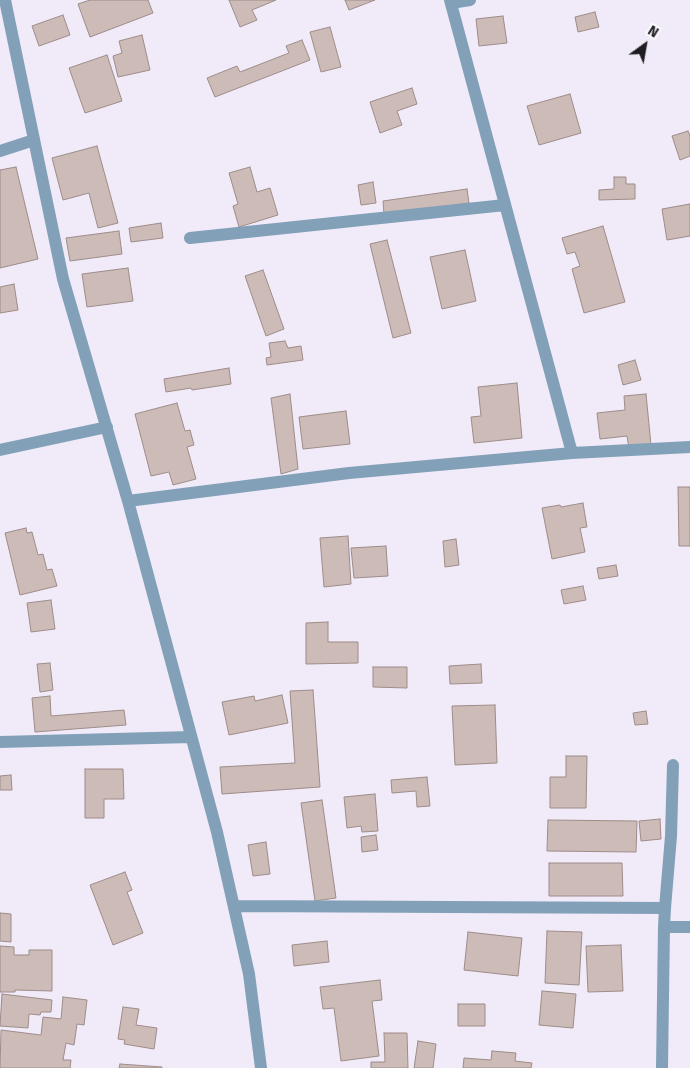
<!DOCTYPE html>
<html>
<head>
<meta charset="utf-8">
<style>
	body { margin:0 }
	#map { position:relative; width:690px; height:1068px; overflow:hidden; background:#f1eaf9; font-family:"Fira Sans",sans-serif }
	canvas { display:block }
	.north { position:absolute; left:620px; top:20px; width:50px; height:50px; -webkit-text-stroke:4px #fbfafd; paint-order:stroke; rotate:32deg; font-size:14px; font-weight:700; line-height:20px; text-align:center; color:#1f1d22 }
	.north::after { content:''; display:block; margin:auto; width:18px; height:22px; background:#1f1d22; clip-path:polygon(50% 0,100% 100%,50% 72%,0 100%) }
</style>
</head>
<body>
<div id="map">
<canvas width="690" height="1068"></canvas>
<div class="north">N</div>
</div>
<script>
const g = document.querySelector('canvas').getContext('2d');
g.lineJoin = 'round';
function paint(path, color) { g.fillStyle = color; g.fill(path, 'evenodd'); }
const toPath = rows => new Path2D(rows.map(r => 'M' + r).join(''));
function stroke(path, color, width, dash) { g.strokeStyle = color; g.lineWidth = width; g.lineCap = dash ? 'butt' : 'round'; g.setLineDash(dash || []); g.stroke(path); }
const building = toPath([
	[90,0,148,0,153,13,90,37,78,4,90,0],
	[229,0,276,0,252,10,257,20,240,27,229,0],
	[345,0,375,0,349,10,345,0],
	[595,12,599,27,578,32,575,17,595,12],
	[63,15,70,35,39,46,32,26,63,15],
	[503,16,507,43,479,46,476,19,503,16],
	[330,27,341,67,321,72,310,32,330,27],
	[142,35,150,70,118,77,113,56,122,53,119,41,142,35],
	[302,40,310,60,215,97,207,78,237,66,240,72,289,53,286,46,302,40],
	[107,55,122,101,85,113,69,68,107,55],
	[412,88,417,104,397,111,402,125,380,133,370,102,412,88],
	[570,94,581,133,539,145,527,106,570,94],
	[688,131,690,136,690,156,680,160,672,136,688,131],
	[97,146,118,223,98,228,89,193,63,200,52,158,97,146],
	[16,167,38,259,0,268,0,170,16,167],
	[250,167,257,192,270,188,278,215,239,227,233,206,238,204,229,173,250,167],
	[614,177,626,177,626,184,635,184,635,199,599,200,599,190,614,189,614,177],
	[373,182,376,203,361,205,358,185,373,182],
	[467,189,469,203,384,214,383,201,467,189],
	[690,204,690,236,667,240,662,209,690,204],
	[161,223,163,238,131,242,129,228,161,223],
	[603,226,625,302,584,313,572,269,580,266,575,252,567,254,562,238,603,226],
	[119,231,122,254,70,261,66,238,119,231],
	[387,240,411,333,393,338,370,244,387,240],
	[465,250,476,301,442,309,430,257,465,250],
	[128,268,133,301,87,307,82,274,128,268],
	[263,270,284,329,266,336,245,276,263,270],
	[14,284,18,310,0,313,0,287,14,284],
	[285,341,288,348,301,346,303,360,267,365,266,358,271,357,269,343,285,341],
	[635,360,641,380,623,385,618,365,635,360],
	[229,368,231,384,192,390,191,388,166,392,164,379,229,368],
	[517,383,522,438,474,443,471,417,481,416,478,387,517,383],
	[290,394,298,469,281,474,271,398,290,394],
	[646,394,651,445,629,448,627,436,600,439,597,413,625,410,624,396,646,394],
	[177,403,185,431,190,430,194,445,187,447,196,479,173,485,169,472,151,476,135,414,177,403],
	[346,411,350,444,303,449,299,417,346,411],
	[678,487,690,487,690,546,679,546,678,487],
	[583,503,587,527,580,528,585,552,552,559,542,508,560,505,561,507,583,503],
	[26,528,27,533,32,532,38,555,43,554,47,570,52,569,57,586,20,595,5,533,26,528],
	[348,536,351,584,324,587,320,538,348,536],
	[456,539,459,565,445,567,443,541,456,539],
	[386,546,388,576,354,578,351,548,386,546],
	[616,565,618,576,599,579,597,568,616,565],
	[583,586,586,600,564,604,561,590,583,586],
	[51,600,55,629,31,632,27,603,51,600],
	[328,622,328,642,358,642,358,663,306,664,306,623,328,622],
	[50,663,53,690,40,692,37,664,50,663],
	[481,664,482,683,450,684,449,666,481,664],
	[373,667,407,667,407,688,373,687,373,667],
	[313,690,320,787,222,794,220,767,295,763,290,691,313,690],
	[282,695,288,723,229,735,222,702,254,696,255,701,282,695],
	[50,696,51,716,124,710,126,725,35,732,32,698,50,696],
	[495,705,497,763,455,765,452,706,495,705],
	[646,711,648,724,635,725,633,713,646,711],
	[566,756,587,756,586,808,550,808,550,777,566,777,566,756],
	[85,769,123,769,124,799,104,799,104,818,85,818,85,769],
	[11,775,12,790,0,790,0,776,11,775],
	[427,777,430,806,417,807,416,791,392,793,391,780,427,777],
	[375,794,378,831,362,832,361,826,347,828,344,797,375,794],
	[322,800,336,898,315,901,301,803,322,800],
	[660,819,661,839,641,841,639,821,660,819],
	[548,820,637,821,636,852,547,851,548,820],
	[376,835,378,850,362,852,361,837,376,835],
	[266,842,270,874,253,876,248,845,266,842],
	[549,863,622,863,623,896,549,896,549,863],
	[125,872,132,890,127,892,143,933,113,945,90,885,125,872],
	[0,913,11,914,11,942,0,941,0,913],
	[547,931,582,932,579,985,545,983,547,931],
	[468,932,522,938,518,976,464,970,468,932],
	[327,941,329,962,294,966,292,945,327,941],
	[621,945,623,991,588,992,586,946,621,945],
	[0,946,14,947,14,955,29,955,29,950,52,950,52,991,15,990,15,992,0,992,0,946],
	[380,980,382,1000,372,1001,379,1056,341,1061,334,1008,323,1009,320,987,380,980],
	[542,991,576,994,573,1028,539,1025,542,991],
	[2,994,52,1000,51,1012,41,1012,40,1015,29,1014,28,1028,0,1026,2,994],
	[63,997,87,1000,84,1025,77,1024,74,1045,66,1043,63,1060,71,1060,70,1068,0,1068,1,1030,41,1035,43,1017,61,1019,63,997],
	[458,1004,485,1004,485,1026,458,1026,458,1004],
	[123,1007,139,1009,136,1025,157,1028,154,1049,124,1044,125,1040,118,1039,123,1007],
	[384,1033,407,1033,408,1068,371,1068,371,1062,385,1062,384,1033],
	[418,1041,436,1044,433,1068,414,1068,418,1041],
	[492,1051,516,1053,515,1061,532,1063,531,1068,463,1068,464,1058,491,1060,492,1051],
	[120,1064,162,1067,162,1068,119,1068,120,1064]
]);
paint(building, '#cdbbb7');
stroke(building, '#9d8c88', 1);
stroke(toPath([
	[5,0,63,279,128,501,217,832,249,974,261,1068],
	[450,0,572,453],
	[451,3,470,0],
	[0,151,34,140],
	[190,238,505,205],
	[0,450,107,427],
	[128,501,349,473,572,453,690,447],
	[0,742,191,737],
	[234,906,665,908,664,927,690,927],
	[665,908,671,836,673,765],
	[662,1068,664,927]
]), '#82a1b8', 12);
</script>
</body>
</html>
